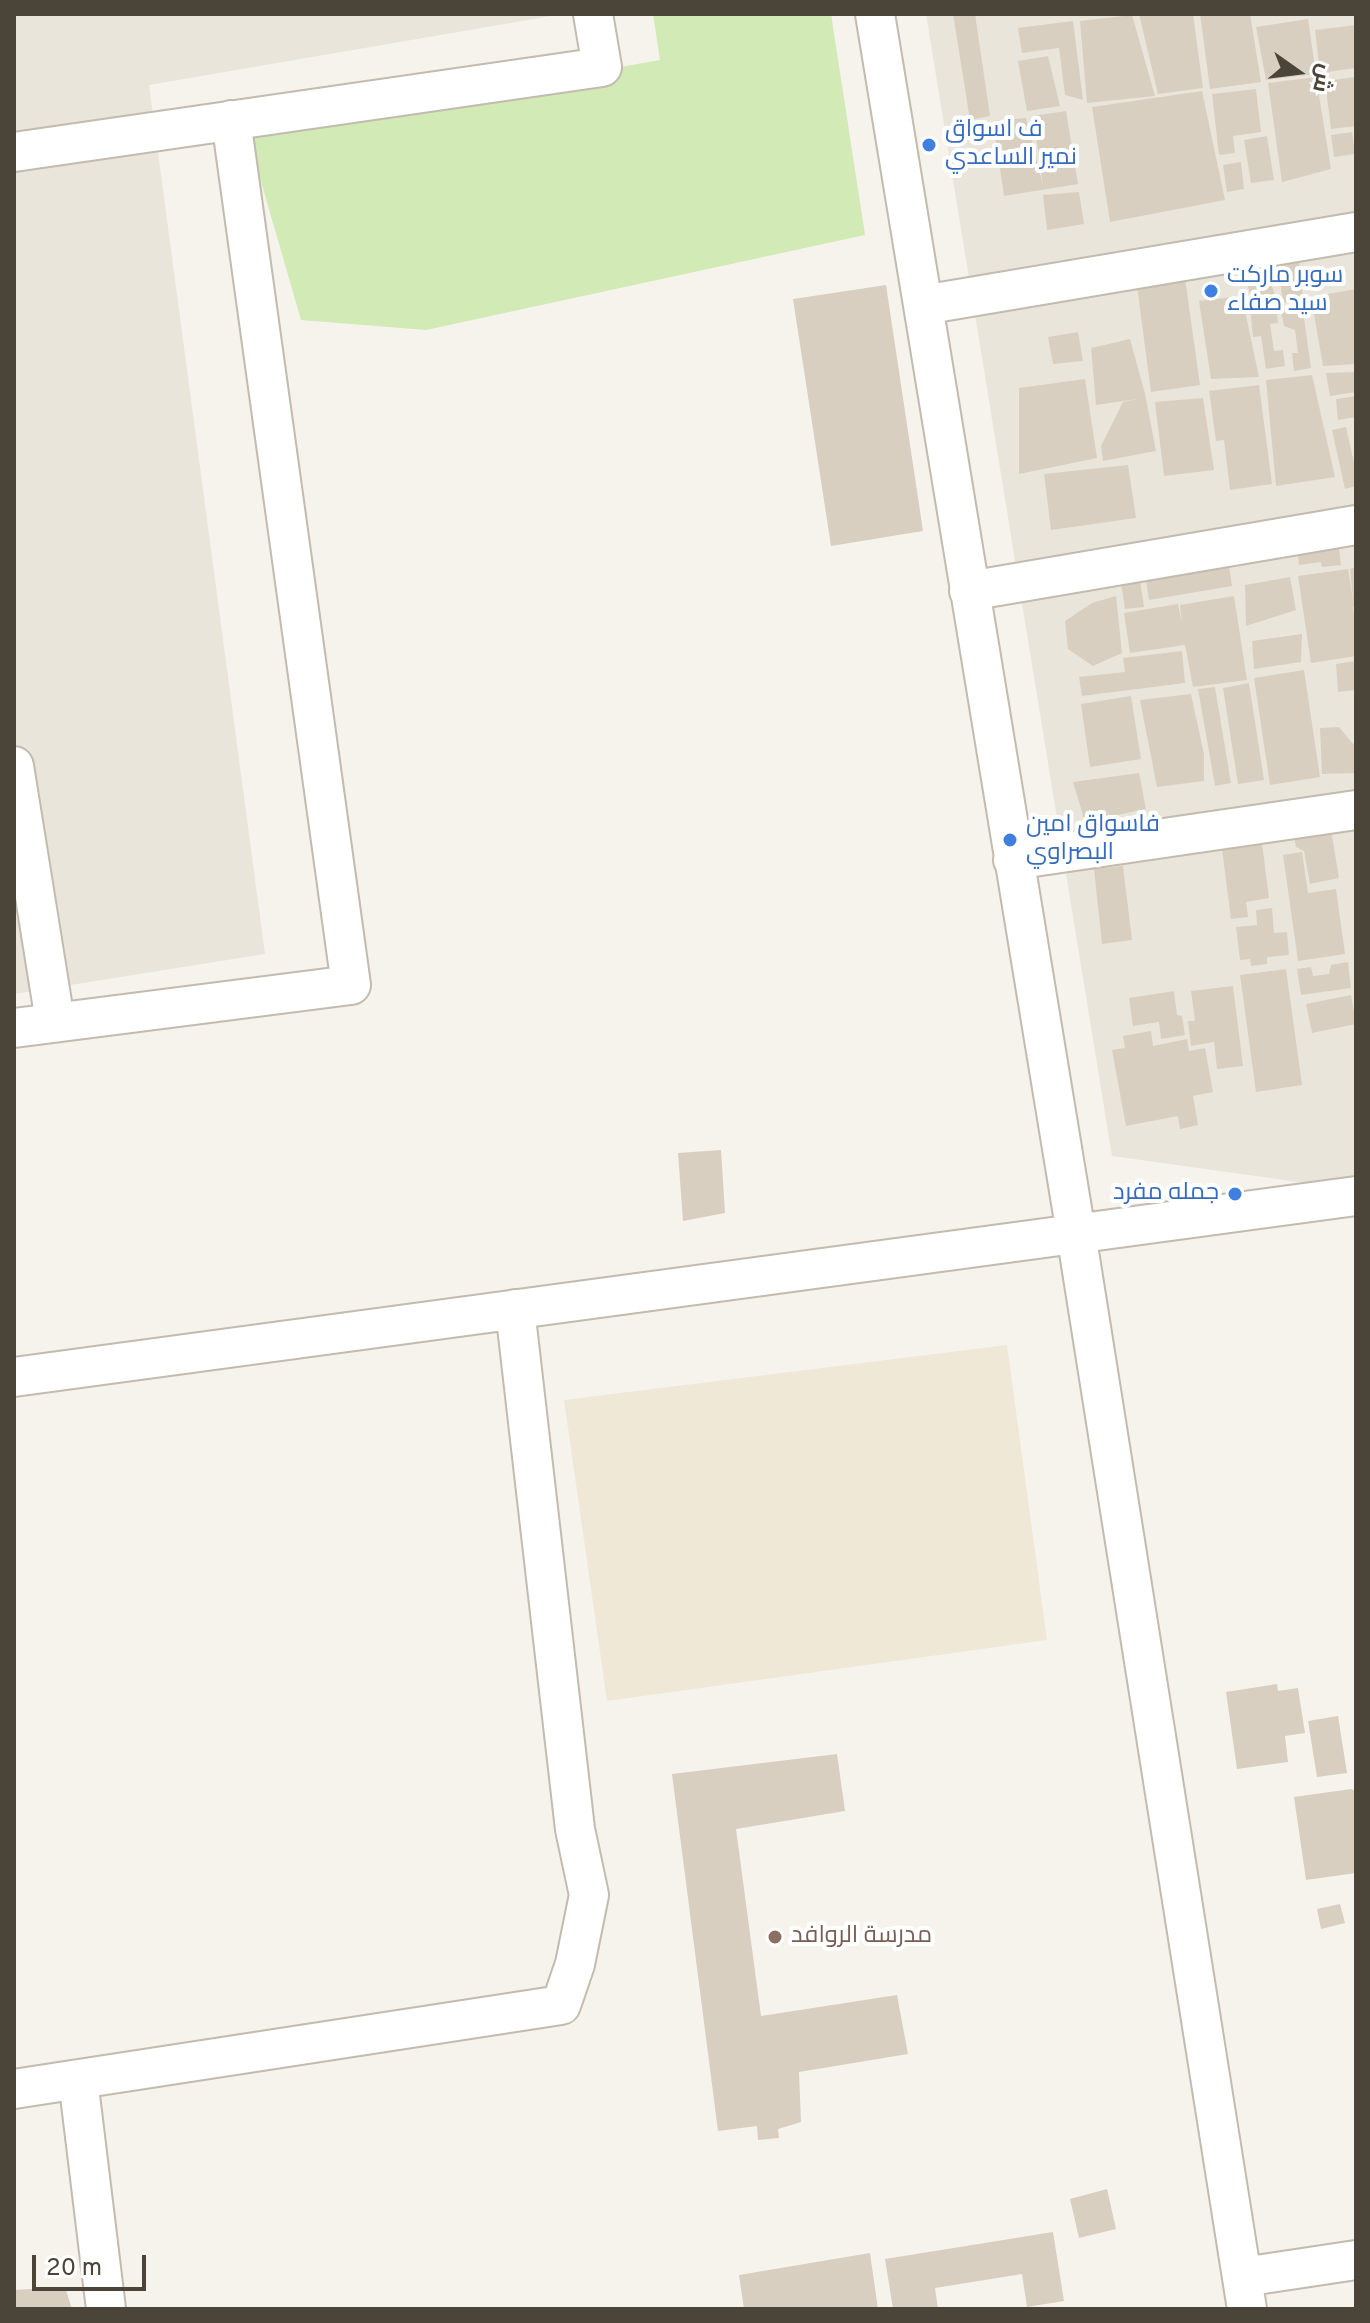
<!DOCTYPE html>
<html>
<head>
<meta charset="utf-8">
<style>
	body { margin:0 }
	#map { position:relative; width:1370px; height:2323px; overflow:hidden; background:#f6f3ec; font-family:Overpass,Cairo,sans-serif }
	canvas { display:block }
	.frame { position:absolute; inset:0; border:16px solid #4b4439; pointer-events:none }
	.north { position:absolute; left:1258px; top:32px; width:80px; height:80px; -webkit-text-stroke:6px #fff; paint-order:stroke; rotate:104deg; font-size:22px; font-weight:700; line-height:32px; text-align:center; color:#4b4439 }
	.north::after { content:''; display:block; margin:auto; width:28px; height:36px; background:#4b4439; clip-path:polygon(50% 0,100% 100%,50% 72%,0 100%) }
	.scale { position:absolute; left:32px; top:2255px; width:114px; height:36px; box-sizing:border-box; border:4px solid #4b4439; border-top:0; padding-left:10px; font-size:24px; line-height:28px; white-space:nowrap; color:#4b4439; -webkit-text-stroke:6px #fff; paint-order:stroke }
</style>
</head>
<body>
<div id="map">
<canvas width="1370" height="2323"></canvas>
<div class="frame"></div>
<div class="north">ش</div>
<div class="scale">20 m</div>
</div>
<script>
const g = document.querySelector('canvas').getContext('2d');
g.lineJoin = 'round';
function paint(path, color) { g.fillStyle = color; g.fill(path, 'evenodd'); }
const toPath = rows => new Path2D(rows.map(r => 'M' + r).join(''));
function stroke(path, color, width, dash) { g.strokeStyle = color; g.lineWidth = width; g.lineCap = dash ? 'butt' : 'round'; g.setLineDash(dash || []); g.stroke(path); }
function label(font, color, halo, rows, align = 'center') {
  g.font = font + ' Overpass,Cairo,sans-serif'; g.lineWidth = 8; g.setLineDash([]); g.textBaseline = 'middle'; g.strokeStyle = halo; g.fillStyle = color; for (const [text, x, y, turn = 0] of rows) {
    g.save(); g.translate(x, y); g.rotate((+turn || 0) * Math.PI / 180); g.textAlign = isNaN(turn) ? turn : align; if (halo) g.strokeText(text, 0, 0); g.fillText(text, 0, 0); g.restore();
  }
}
paint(toPath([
	[14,14,563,14,149,85,265,954,14,994],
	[926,14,1356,14,1356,1190,1112,1156]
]), '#eae5da');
paint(toPath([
	[1007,1345,1047,1640,607,1701,564,1400]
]), '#efe8d6');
paint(toPath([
	[653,14,831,14,865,235,426,330,301,320,247,133,660,60]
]), '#d2eab5');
paint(toPath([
	[953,14,975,14,990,116,970,120],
	[1139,14,1193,14,1203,88,1158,94],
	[1200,14,1250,14,1261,82,1210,89],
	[1132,15,1155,96,1087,103,1080,21],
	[1308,19,1316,74,1266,80,1256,27],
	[1073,21,1083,100,1065,95,1059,48,1022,53,1018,28],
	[1356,25,1356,68,1320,73,1315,30],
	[1048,56,1060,106,1027,111,1018,61],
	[1316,77,1331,169,1282,182,1268,83],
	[1356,77,1356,126,1331,129,1325,81],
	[1256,89,1261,132,1233,136,1235,153,1219,155,1212,94],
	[1202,91,1225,200,1110,222,1092,107],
	[1066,111,1078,184,1004,196,993,121,1026,118,1043,185,1033,116],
	[1352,132,1355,154,1334,157,1331,135],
	[1267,136,1274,180,1251,183,1244,140],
	[1241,162,1244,189,1227,192,1223,165],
	[1079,192,1084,224,1047,230,1043,195],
	[1299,262,1303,299,1283,303,1278,266],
	[1266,267,1276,299,1252,301,1244,272],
	[1185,278,1200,385,1151,392,1137,286],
	[886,285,923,531,831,546,793,299],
	[1356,289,1356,364,1323,366,1311,297],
	[1242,296,1259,377,1211,379,1199,301],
	[1276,304,1278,323,1270,324,1274,351,1283,350,1285,366,1266,369,1261,336,1253,337,1250,308],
	[1302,304,1311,368,1294,371,1292,353,1298,353,1295,330,1284,326,1280,307],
	[1078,332,1083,361,1053,364,1048,337],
	[1130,339,1145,394,1156,451,1103,461,1101,446,1123,402,1137,399,1096,405,1091,348],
	[1356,372,1356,392,1330,396,1326,373],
	[1312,375,1335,477,1276,486,1266,380],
	[1085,379,1097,458,1019,474,1019,388],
	[1259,385,1272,484,1230,490,1224,440,1216,441,1209,391],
	[1356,396,1356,417,1338,420,1336,399],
	[1203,398,1214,470,1164,476,1155,402],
	[1346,427,1356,472,1356,486,1345,489,1332,430],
	[1128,465,1136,518,1051,530,1044,474],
	[1338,540,1341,565,1322,567,1321,562,1299,565,1297,545],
	[1228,559,1232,586,1149,600,1145,574],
	[1356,567,1356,607,1353,607,1356,628,1356,656,1311,663,1298,576,1348,569,1353,600,1350,569],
	[1139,573,1144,607,1125,609,1120,576],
	[1290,577,1296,610,1246,626,1245,585],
	[1116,596,1122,653,1093,666,1068,649,1065,621,1092,603],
	[1234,596,1247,680,1193,687,1185,645,1130,653,1124,613,1178,604,1182,623,1180,605],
	[1302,634,1301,662,1254,669,1252,641],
	[1182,651,1185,683,1082,696,1079,677,1125,672,1123,658],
	[1356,661,1356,690,1338,692,1336,664],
	[1304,670,1320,777,1270,785,1254,678],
	[1249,683,1264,780,1238,784,1223,688],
	[1215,687,1231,783,1215,786,1198,689],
	[1191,694,1204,754,1204,781,1157,787,1140,700],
	[1131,696,1141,759,1090,767,1081,704],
	[1339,727,1354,745,1355,773,1322,774,1320,728],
	[1139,773,1146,809,1085,822,1073,782],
	[1331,830,1339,878,1310,884,1304,851,1296,847,1294,837],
	[1262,843,1269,898,1246,902,1248,917,1231,919,1222,849],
	[1302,852,1308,893,1336,889,1345,954,1298,961,1283,855],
	[1123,866,1132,940,1102,944,1094,869],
	[1272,908,1274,933,1287,932,1289,955,1267,957,1267,964,1251,966,1250,959,1240,960,1236,927,1257,925,1256,910],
	[1348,962,1351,988,1301,995,1297,969,1311,967,1313,976,1329,974,1331,965],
	[1286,969,1302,1085,1256,1092,1240,975],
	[1233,986,1243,1066,1217,1069,1214,1042,1191,1046,1188,1021,1195,1021,1191,991],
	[1174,991,1177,1015,1182,1016,1185,1035,1161,1039,1159,1022,1133,1026,1129,998],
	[1351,995,1356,1024,1312,1033,1306,1004],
	[1151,1031,1153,1046,1187,1039,1189,1051,1205,1048,1213,1092,1193,1096,1198,1125,1180,1129,1178,1116,1126,1126,1112,1050,1125,1048,1123,1036],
	[721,1150,725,1213,683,1221,678,1153],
	[1277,1684,1278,1691,1298,1688,1305,1733,1285,1736,1288,1762,1237,1769,1226,1692],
	[1338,1716,1347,1773,1317,1777,1308,1721],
	[837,1754,845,1811,736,1829,761,2016,897,1995,908,2054,799,2072,801,2122,778,2129,779,2138,758,2140,757,2126,718,2131,672,1774],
	[1351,1789,1356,1791,1356,1873,1306,1880,1294,1797],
	[1340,1904,1345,1923,1321,1929,1317,1909],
	[1107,2189,1116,2229,1079,2238,1070,2199],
	[1053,2232,1064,2301,1027,2307,1022,2274,935,2288,938,2309,893,2309,885,2259],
	[870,2253,878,2309,744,2309,739,2275],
	[65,2287,72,2309,14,2309,14,2290]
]), '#d8cfc1');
const minor = toPath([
	[875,14,1076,1233,1247,2309],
	[14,152,602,67,593,14],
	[923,305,1356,232],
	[969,591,1356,525],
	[14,766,55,1021],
	[1013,860,1356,810],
	[14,1028,351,985,231,120],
	[14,1377,1356,1196],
	[78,2079,106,2309],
	[14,2089,561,2005,575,1964,589,1895,575,1829,515,1309],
	[1243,2277,1356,2260]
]);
stroke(minor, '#c2bbae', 42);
stroke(minor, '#fff', 38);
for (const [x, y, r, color] of [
	[929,145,8,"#3f7fe0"],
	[1211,291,8,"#3f7fe0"],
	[1010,840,8,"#3f7fe0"],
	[1235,1194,8,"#3f7fe0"],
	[775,1937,8,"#8d6e63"]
]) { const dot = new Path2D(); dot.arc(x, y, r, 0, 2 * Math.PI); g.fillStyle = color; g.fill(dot); stroke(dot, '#fff', 3); }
label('24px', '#366cbe', '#fff', [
	["ف اسواق",945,131],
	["نمير الساعدي",945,159],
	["سوبر ماركت",1227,277],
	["سيد صفاء",1227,305],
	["فاسواق امين",1026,826],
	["البصراوي",1026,854],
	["جمله مفرد",1219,1194,"right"]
], 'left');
label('24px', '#785e54', '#fff', [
	["مدرسة الروافد",791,1937]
], 'left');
</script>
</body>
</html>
